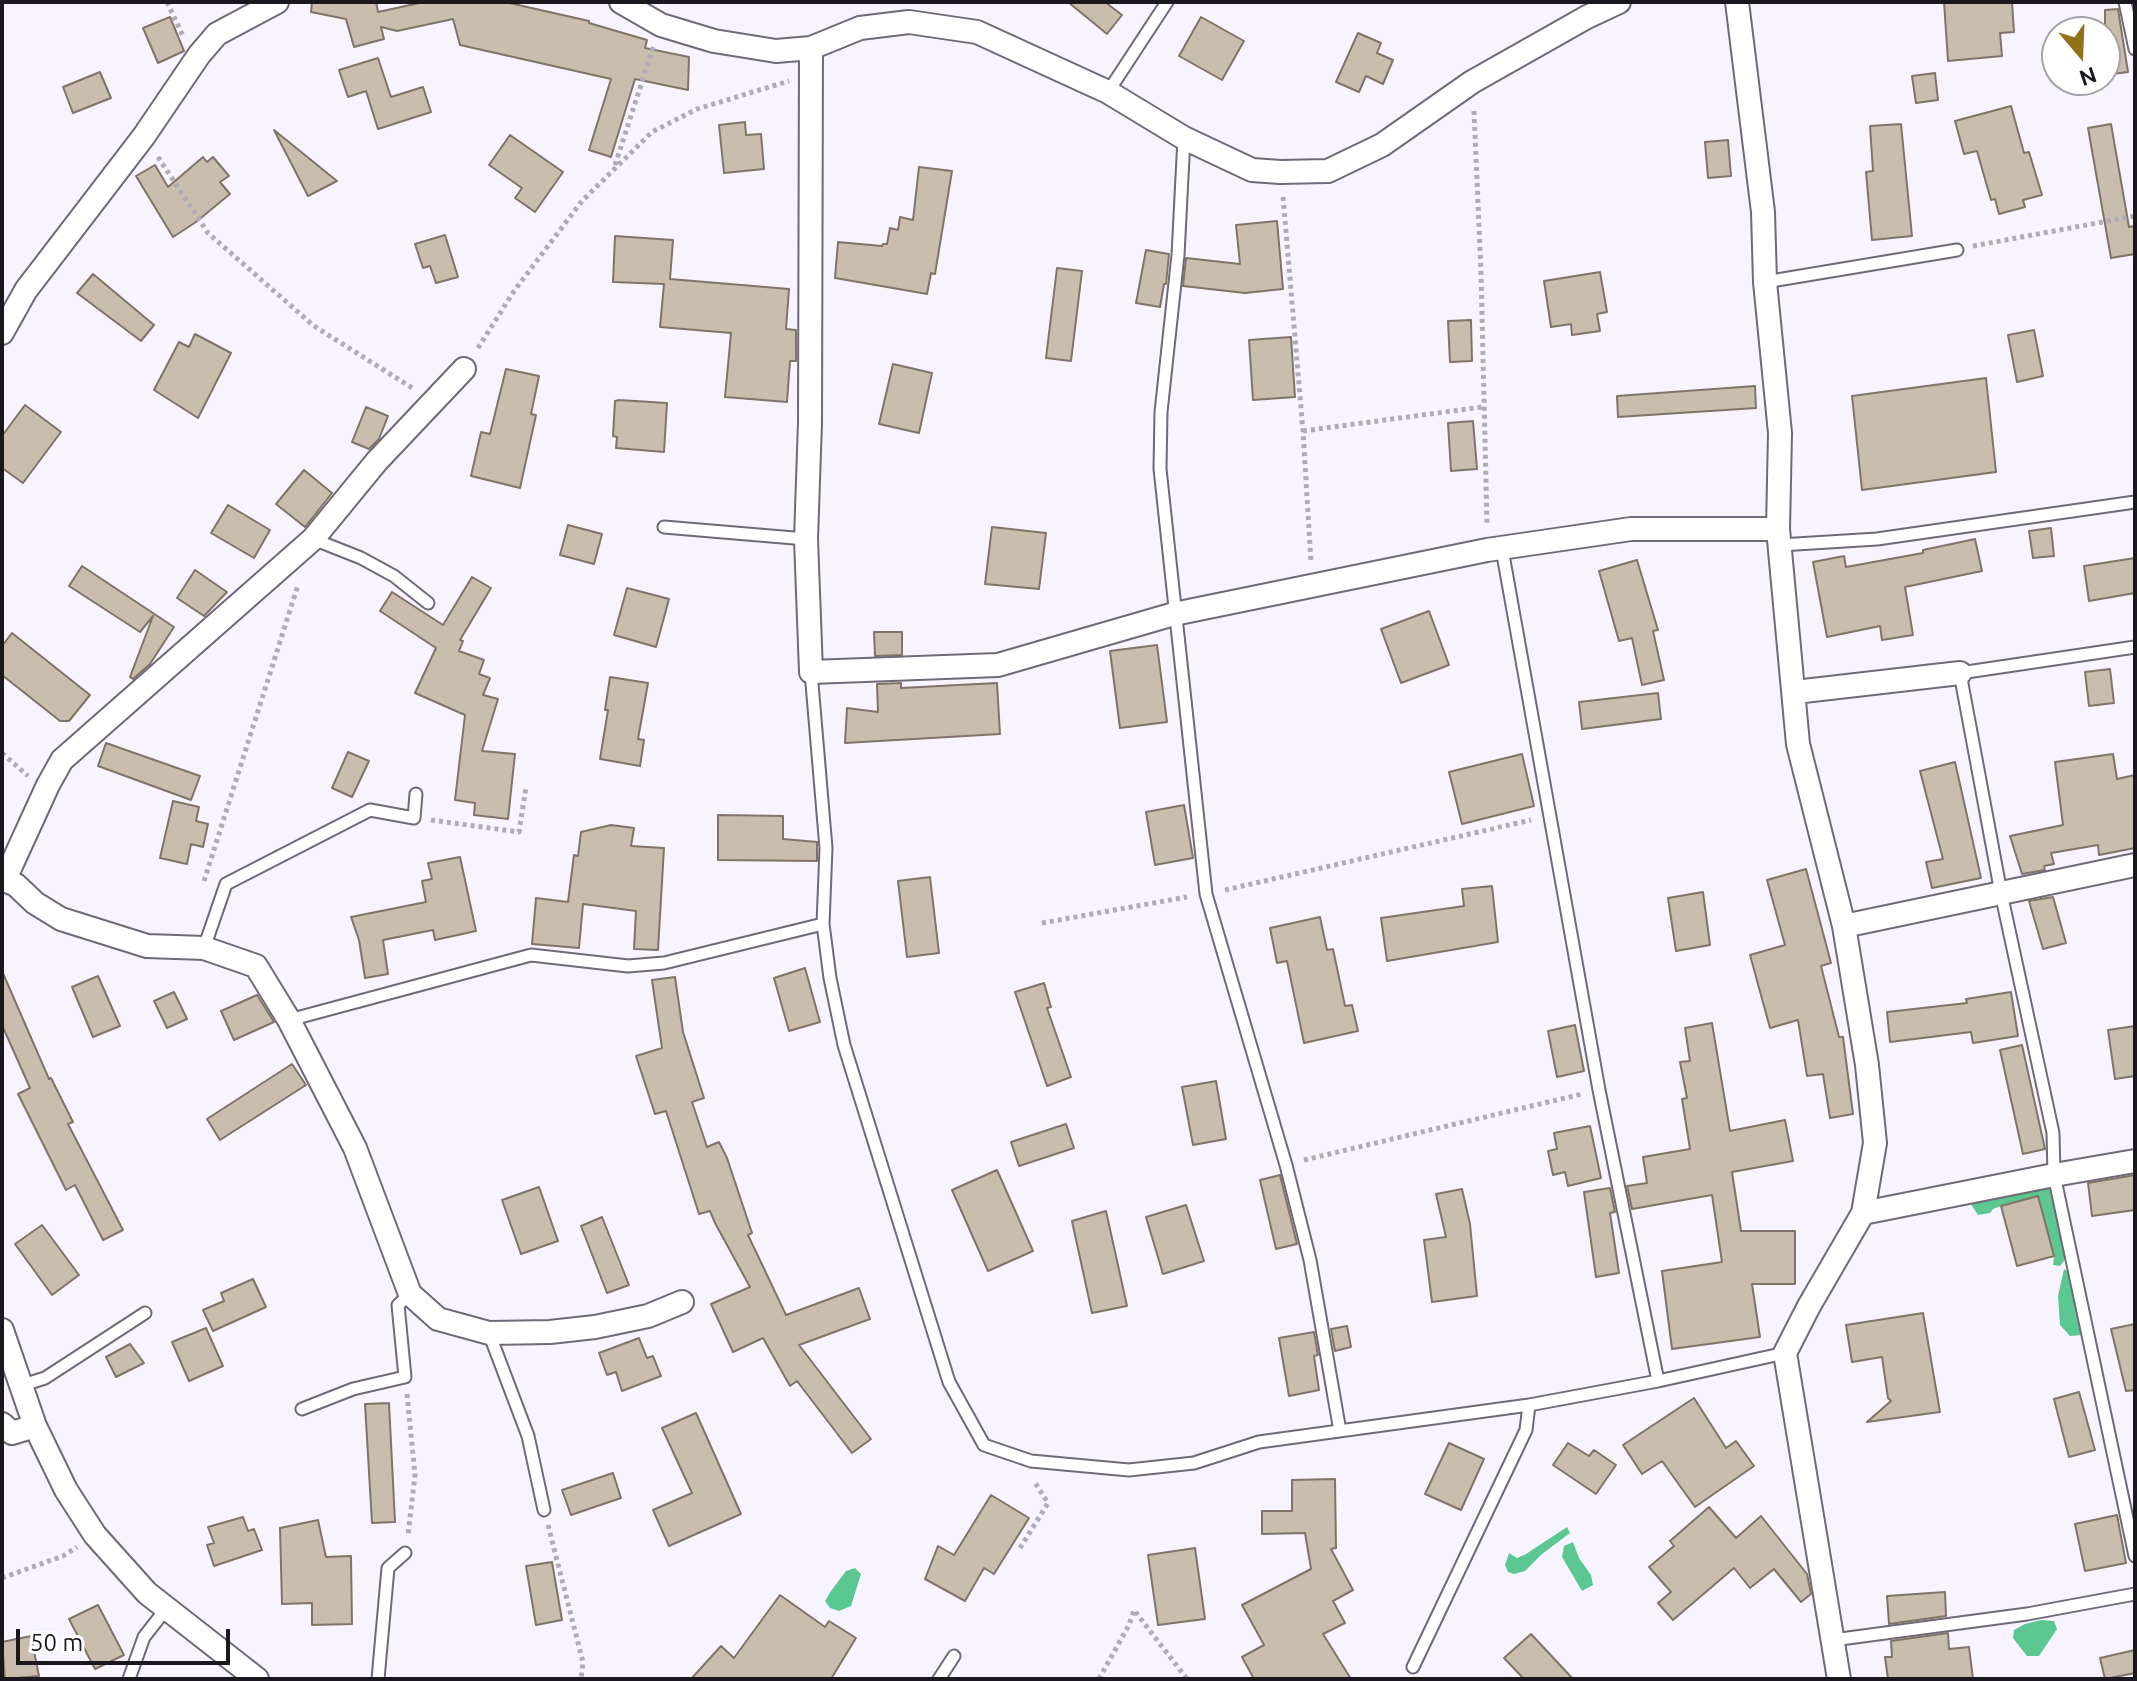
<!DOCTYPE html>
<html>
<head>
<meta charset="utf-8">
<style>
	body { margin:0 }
	#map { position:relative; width:2137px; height:1681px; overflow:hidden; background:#f8f4ff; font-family:Ubuntu,sans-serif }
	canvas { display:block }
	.frame { position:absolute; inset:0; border:4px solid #1a181e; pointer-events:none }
	.north { position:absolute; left:2041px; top:16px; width:80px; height:80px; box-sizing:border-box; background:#fff; border:2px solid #a3a3a5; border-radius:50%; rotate:161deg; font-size:22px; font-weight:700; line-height:32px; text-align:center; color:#1a181e }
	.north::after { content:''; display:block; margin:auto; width:28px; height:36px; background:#927219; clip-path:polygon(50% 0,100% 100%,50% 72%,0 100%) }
	.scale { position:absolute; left:16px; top:1629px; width:214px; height:36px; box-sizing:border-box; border:4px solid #1a181e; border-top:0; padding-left:10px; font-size:24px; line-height:28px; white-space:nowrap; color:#1a181e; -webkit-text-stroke:6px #fff; paint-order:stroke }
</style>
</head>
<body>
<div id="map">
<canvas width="2137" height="1681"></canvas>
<div class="frame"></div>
<div class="north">N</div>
<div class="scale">50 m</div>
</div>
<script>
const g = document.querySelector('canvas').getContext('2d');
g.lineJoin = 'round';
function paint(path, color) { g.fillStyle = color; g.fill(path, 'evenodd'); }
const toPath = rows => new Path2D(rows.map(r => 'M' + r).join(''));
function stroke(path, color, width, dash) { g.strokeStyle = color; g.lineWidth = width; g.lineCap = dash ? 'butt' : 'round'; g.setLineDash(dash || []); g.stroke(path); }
paint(toPath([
	[2050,1181,2067,1257,2060,1266,2053,1265,2054,1256,2038,1196,2001,1206,1993,1209,1990,1213,1978,1215,1970,1203,1974,1196],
	[2064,1269,2071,1273,2082,1335,2070,1336,2060,1325,2058,1296],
	[1567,1527,1570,1533,1542,1554,1525,1571,1514,1574,1508,1572,1505,1565,1509,1553,1517,1558,1526,1554],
	[1573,1542,1579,1558,1591,1575,1593,1585,1582,1591,1562,1557,1564,1546],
	[855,1568,861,1574,851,1606,839,1611,830,1608,825,1601,831,1591,846,1571],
	[2041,1620,2054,1621,2057,1629,2039,1656,2027,1656,2013,1638,2014,1630,2025,1624]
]), '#5bc891');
const building = toPath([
	[312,2,376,2,378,12,424,2,505,2,589,21,589,23,647,40,645,48,689,57,688,90,635,79,611,157,589,150,611,79,460,45,453,19,397,31,381,27,384,39,354,47,346,19,311,12,312,2],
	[1068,2,1105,2,1122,15,1107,34,1068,2],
	[1944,2,2012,2,2014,32,2000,33,2002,56,1948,61,1944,2],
	[2118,9,2128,72,2105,75,2105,10,2118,9],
	[170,17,184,51,158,63,143,28,170,17],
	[1201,17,1244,41,1222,80,1179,56,1201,17],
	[1358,33,1381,43,1377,53,1393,60,1383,84,1366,76,1359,92,1336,82,1358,33],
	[378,58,391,97,423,87,431,112,378,129,366,91,348,97,339,70,378,58],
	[100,72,111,98,73,113,63,87,100,72],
	[1935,73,1938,100,1916,103,1912,76,1935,73],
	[2011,106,2024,153,2029,152,2042,195,2023,200,2025,207,1999,214,1995,199,1991,200,1977,151,1964,154,1955,121,2011,106],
	[745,122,746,135,761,134,764,169,724,173,719,125,745,122],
	[1901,124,1912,236,1872,240,1866,172,1873,171,1870,126,1901,124],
	[2111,124,2129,227,2135,226,2135,254,2111,258,2088,128,2111,124],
	[274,130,337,181,308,196,274,130],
	[510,135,563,172,535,212,515,198,522,188,489,165,510,135],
	[1728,140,1731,176,1708,178,1705,142,1728,140],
	[203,157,207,162,213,157,229,176,220,182,230,194,196,222,173,237,136,176,155,165,168,187,203,157],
	[919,167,952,171,935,274,931,273,927,294,835,278,838,242,882,246,883,244,887,244,890,228,898,230,900,217,913,220,919,167],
	[1277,221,1283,289,1245,293,1183,286,1186,258,1240,264,1236,225,1277,221],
	[445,235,458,277,436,283,430,266,423,268,415,244,445,235],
	[615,236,673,240,670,279,789,289,786,329,796,330,796,361,790,361,787,402,725,397,731,333,660,327,664,284,613,282,615,236],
	[1146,250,1169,254,1166,284,1164,284,1160,307,1136,303,1146,250],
	[1057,268,1082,271,1071,361,1046,358,1057,268],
	[1600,272,1607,312,1597,314,1600,331,1572,335,1571,324,1551,327,1544,281,1600,272],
	[93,274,154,325,141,341,77,293,93,274],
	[1471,320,1472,361,1450,362,1448,321,1471,320],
	[2034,330,2043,376,2017,382,2008,335,2034,330],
	[195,334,231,353,198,418,154,390,179,342,189,347,195,334],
	[1291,337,1295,397,1253,400,1249,340,1291,337],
	[893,364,932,373,919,433,879,424,893,364],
	[506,369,539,376,531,414,536,415,520,488,471,476,481,432,490,434,506,369],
	[1986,378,1996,472,1862,490,1852,396,1986,378],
	[1755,386,1756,408,1618,417,1617,396,1755,386],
	[619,400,667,403,664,452,616,448,617,437,613,436,615,401,619,400],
	[25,405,61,432,23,483,2,468,2,436,25,405],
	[366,407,388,416,379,439,369,449,352,442,366,407],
	[1473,421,1477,469,1451,471,1448,423,1473,421],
	[304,470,332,493,305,527,276,504,304,470],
	[228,505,270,530,254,558,211,533,228,505],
	[568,525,602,534,594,564,560,555,568,525],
	[992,527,1046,533,1039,589,985,584,992,527],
	[2051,528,2054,556,2033,558,2029,531,2051,528],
	[1975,539,1982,571,1905,587,1913,635,1882,640,1880,626,1827,637,1813,562,1844,556,1846,567,1923,553,1923,550,1975,539],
	[2135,558,2135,593,2089,601,2084,566,2135,558],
	[1637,560,1658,630,1653,631,1664,680,1642,685,1632,638,1619,641,1599,571,1637,560],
	[82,566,174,627,150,664,133,679,130,677,153,616,140,632,69,586,82,566],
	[195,570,227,592,204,616,177,598,195,570],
	[472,577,491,588,460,640,463,641,459,651,484,660,479,674,490,678,483,695,498,699,482,751,515,754,508,819,474,815,475,803,455,800,465,715,415,693,436,648,380,611,392,592,443,625,472,577],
	[627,588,669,599,656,647,614,635,627,588],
	[1429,611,1449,665,1401,683,1381,629,1429,611],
	[874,632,902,632,902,655,875,656,874,632],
	[12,633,90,695,69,721,60,721,2,675,2,646,12,633],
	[1157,645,1167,722,1120,728,1110,651,1157,645],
	[2110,669,2114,703,2089,706,2085,672,2110,669],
	[610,677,648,683,638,739,644,740,640,766,600,759,608,710,605,710,610,677],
	[901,683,901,688,997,683,1000,734,845,743,847,708,878,712,877,684,901,683],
	[1658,693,1661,719,1582,729,1579,702,1658,693],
	[106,743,200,776,191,800,98,766,106,743],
	[348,752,369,761,352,797,332,788,348,752],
	[1522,754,1534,806,1462,824,1449,772,1522,754],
	[2113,754,2117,779,2135,775,2135,848,2099,855,2098,845,2051,853,2054,864,2044,866,2045,870,2022,874,2010,836,2063,825,2055,762,2113,754],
	[1955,762,1981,878,1932,888,1926,862,1943,859,1920,771,1955,762],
	[173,801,199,807,196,821,208,824,203,847,191,844,187,864,160,858,173,801],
	[1184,805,1193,858,1155,865,1146,812,1184,805],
	[718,815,783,816,783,839,817,842,817,861,718,860,718,815],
	[611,825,634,828,631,846,664,848,658,950,634,949,636,911,583,904,579,948,532,944,536,898,568,902,574,855,578,856,581,832,611,825],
	[460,857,476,931,435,940,433,930,383,940,388,974,365,978,359,940,351,917,426,902,422,881,432,879,428,863,460,857],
	[1806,869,1831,963,1821,966,1839,1037,1843,1037,1853,1114,1830,1118,1823,1074,1807,1076,1798,1020,1770,1028,1750,955,1785,945,1767,880,1806,869],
	[930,877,939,953,907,957,898,881,930,877],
	[1492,886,1498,942,1387,961,1381,918,1464,906,1462,889,1492,886],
	[1703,892,1710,945,1676,951,1668,898,1703,892],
	[2053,897,2066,943,2043,949,2029,901,2053,897],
	[1320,917,1327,950,1333,949,1345,1006,1352,1005,1358,1031,1304,1043,1287,961,1277,963,1270,928,1320,917],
	[805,968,820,1022,789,1031,774,978,805,968],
	[2,971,49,1079,51,1078,73,1122,68,1124,123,1230,103,1240,75,1185,66,1190,18,1094,30,1088,2,1025,2,971],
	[98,976,120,1026,93,1037,72,987,98,976],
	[675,977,683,1032,704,1098,692,1102,707,1147,719,1142,727,1158,752,1233,748,1235,786,1315,859,1288,870,1319,799,1345,871,1439,852,1453,797,1381,790,1386,763,1338,733,1352,711,1304,750,1287,715,1223,710,1211,699,1214,666,1111,655,1114,636,1056,662,1048,652,980,675,977],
	[1044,983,1051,1007,1047,1008,1071,1077,1047,1086,1015,992,1044,983],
	[174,992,187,1019,167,1028,154,1001,174,992],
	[2011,992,2018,1036,1973,1043,1971,1032,1890,1042,1887,1012,1967,1003,1966,999,2011,992],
	[257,995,274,1022,234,1040,221,1011,257,995],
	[1712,1023,1730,1131,1785,1120,1793,1161,1732,1172,1741,1231,1795,1231,1795,1284,1752,1284,1760,1337,1672,1349,1662,1271,1722,1262,1712,1195,1632,1209,1627,1186,1647,1183,1643,1157,1690,1149,1682,1099,1687,1098,1680,1062,1690,1061,1685,1028,1712,1023],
	[1575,1025,1584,1071,1557,1077,1548,1031,1575,1025],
	[2135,1026,2135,1076,2115,1079,2108,1030,2135,1026],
	[2022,1045,2045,1149,2023,1154,2000,1050,2022,1045],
	[292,1064,306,1085,220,1140,207,1119,292,1064],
	[1216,1081,1226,1139,1193,1145,1182,1087,1216,1081],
	[1066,1124,1074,1148,1019,1166,1011,1142,1066,1124],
	[1590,1126,1601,1178,1568,1186,1565,1172,1553,1175,1548,1151,1557,1149,1554,1133,1590,1126],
	[997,1170,1033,1251,988,1271,952,1190,997,1170],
	[1280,1175,1297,1244,1276,1249,1260,1180,1280,1175],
	[2135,1175,2135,1210,2092,1216,2088,1183,2135,1175],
	[539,1187,558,1241,521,1254,502,1200,539,1187],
	[1610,1188,1615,1212,1610,1213,1619,1273,1596,1277,1584,1192,1610,1188],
	[1462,1189,1470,1224,1477,1296,1432,1302,1424,1240,1446,1237,1436,1194,1462,1189],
	[2038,1196,2054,1256,2017,1266,2001,1206,2038,1196],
	[1186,1205,1204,1261,1163,1274,1146,1217,1186,1205],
	[1106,1211,1127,1306,1092,1313,1072,1221,1106,1211],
	[602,1217,629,1285,607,1293,581,1226,602,1217],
	[42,1225,79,1275,52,1295,15,1244,42,1225],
	[253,1279,266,1307,213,1331,203,1310,224,1301,221,1293,253,1279],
	[1923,1313,1940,1412,1867,1422,1891,1401,1888,1398,1882,1357,1852,1362,1846,1325,1923,1313],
	[2135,1324,2135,1390,2126,1391,2111,1329,2135,1324],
	[1347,1326,1351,1347,1335,1351,1331,1329,1347,1326],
	[206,1328,223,1366,189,1381,172,1342,206,1328],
	[1314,1332,1318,1355,1314,1356,1319,1390,1289,1396,1279,1338,1314,1332],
	[639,1338,647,1358,653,1356,661,1376,622,1391,616,1372,607,1375,599,1353,639,1338],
	[130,1344,144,1363,116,1377,106,1357,130,1344],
	[2079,1392,2095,1450,2069,1457,2054,1399,2079,1392],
	[1694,1398,1726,1448,1736,1441,1754,1466,1695,1507,1662,1461,1642,1474,1623,1445,1694,1398],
	[389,1403,395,1522,372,1523,365,1404,389,1403],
	[696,1413,741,1514,669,1546,653,1510,692,1493,662,1428,696,1413],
	[1449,1443,1484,1459,1461,1510,1425,1494,1449,1443],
	[1568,1443,1589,1456,1594,1450,1616,1465,1596,1494,1553,1465,1568,1443],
	[613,1473,621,1498,571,1515,562,1490,613,1473],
	[1335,1479,1336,1548,1331,1549,1353,1590,1333,1601,1345,1623,1323,1634,1351,1679,1254,1679,1242,1657,1264,1645,1242,1605,1311,1569,1305,1533,1262,1534,1262,1511,1292,1511,1292,1480,1335,1479],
	[991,1495,1029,1518,994,1574,984,1568,965,1601,925,1579,938,1546,954,1555,991,1495],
	[1709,1507,1736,1538,1761,1516,1807,1574,1811,1594,1801,1602,1774,1569,1750,1588,1734,1568,1673,1620,1658,1603,1671,1592,1649,1567,1674,1546,1670,1541,1709,1507],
	[2117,1515,2126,1563,2085,1571,2075,1524,2117,1515],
	[243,1517,248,1531,254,1529,262,1550,214,1566,207,1545,214,1543,208,1527,243,1517],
	[318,1520,326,1557,351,1556,352,1624,312,1625,312,1603,282,1604,280,1528,318,1520],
	[1195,1548,1205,1619,1158,1625,1148,1555,1195,1548],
	[552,1562,562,1620,536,1625,526,1566,552,1562],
	[1945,1592,1946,1616,1889,1624,1887,1596,1945,1592],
	[780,1595,825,1627,829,1621,856,1638,831,1679,691,1679,721,1646,734,1658,780,1595],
	[98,1605,124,1655,95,1669,69,1619,98,1605],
	[1948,1633,1949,1649,1969,1647,1973,1679,1888,1679,1885,1657,1892,1657,1891,1641,1948,1633],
	[1531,1634,1573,1679,1524,1679,1504,1658,1531,1634],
	[31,1636,39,1676,5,1679,2,1642,31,1636],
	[2135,1650,2135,1673,2105,1679,2100,1658,2135,1650]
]);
paint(building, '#c9bdae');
stroke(building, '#807467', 2);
const service = toPath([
	[2125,2,2135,49],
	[1108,92,1167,2],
	[1184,138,1178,255,1161,412,1160,469,1206,894,1286,1165,1310,1260,1340,1431],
	[1765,282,1957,250],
	[664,527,806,539],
	[313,539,361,558,394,576,428,603],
	[1780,545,1877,539,2135,502],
	[1502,549,1599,1090,1658,1381],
	[2135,647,1960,673,2001,893,2053,1133,2054,1175,2135,1556],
	[811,672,826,848,823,924,830,978,844,1045,949,1382,984,1445,1031,1461,1129,1470,1194,1463,1259,1442,1529,1405,1658,1381,1785,1353],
	[204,948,226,884,370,810,414,818,416,794],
	[289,1020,531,955,628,966,664,963,823,924],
	[489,1333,528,1436,544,1510],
	[23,1385,45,1378,145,1313],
	[302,1409,353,1389,405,1377,398,1305,410,1294],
	[1833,1640,2027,1614,2135,1594],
	[1413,1667,1526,1430,1529,1405],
	[129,1679,144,1637,166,1609],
	[378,1679,388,1568,405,1553],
	[939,1679,954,1656]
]);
const minor = toPath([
	[621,2,661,25,714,41,776,51,811,48,860,28,909,22,977,32,1108,92,1184,138,1252,170,1280,172,1328,171,1382,145,1472,82,1587,17,1619,2],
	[1737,2,1763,212,1765,282,1780,433,1778,529,1798,744,1844,926,1867,1065,1875,1143,1863,1213,1809,1306,1785,1353,1839,1679],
	[811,48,810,422,806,539,811,672,998,665,1174,614,1487,550,1631,529,1778,529],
	[2,333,26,290,144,136,199,55,217,34,277,2],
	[1795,692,1960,673],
	[2,879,16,885,35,903,61,919,147,946,204,948,256,966,289,1020,355,1148,410,1294,438,1319,489,1333,550,1332,595,1327,648,1316,682,1302],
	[5,879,48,785,62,760,313,539,377,461,464,369],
	[1844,926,2135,865],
	[1863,1213,2054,1175,2135,1161],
	[2,1330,35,1426,66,1490,95,1535,147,1593,257,1679],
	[2,1424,12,1433,35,1426]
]);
stroke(service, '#6f6978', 15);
stroke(minor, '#6f6978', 26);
stroke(toPath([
	[167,2,183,36],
	[1474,111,1481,272,1487,525],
	[158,157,208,233,314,326,414,389],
	[615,165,654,45],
	[1283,197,1303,431,1311,562],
	[1973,246,2135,216],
	[478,348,514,291,582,201,652,132,697,109,789,81],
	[1303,431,1482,407],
	[2,753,28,776],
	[431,820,519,832,526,787],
	[204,881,298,585],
	[1225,890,1531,820],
	[1042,923,1187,897],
	[1304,1160,1582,1094],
	[407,1394,415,1475,408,1535],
	[548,1525,583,1662,581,1679],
	[1020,1548,1048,1503,1034,1481],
	[2,1578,63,1556,77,1547],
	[1099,1679,1129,1625,1134,1610,1187,1679]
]), '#afacb5', 5, [4, 4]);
stroke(service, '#fff', 11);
stroke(minor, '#fff', 22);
</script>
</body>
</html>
